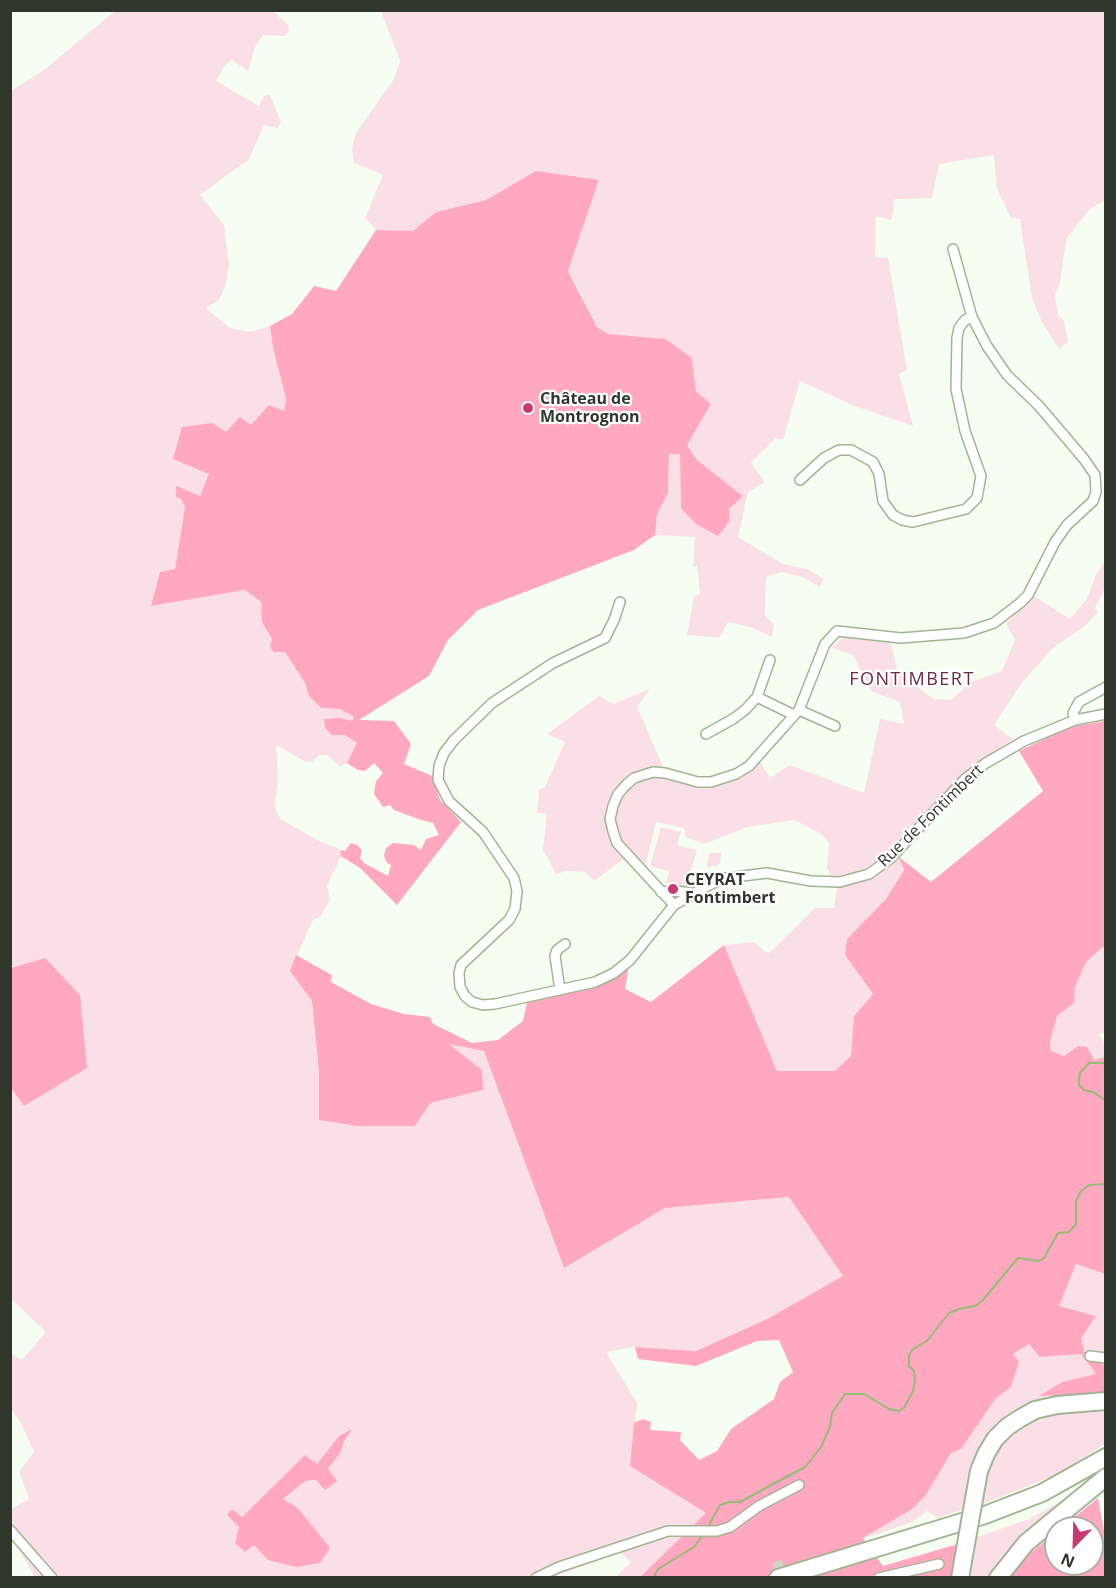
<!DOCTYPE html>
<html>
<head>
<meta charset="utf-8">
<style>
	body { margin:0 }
	#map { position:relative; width:1116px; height:1588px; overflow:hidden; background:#f6fef1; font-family:"Open Sans",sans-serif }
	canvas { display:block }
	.frame { position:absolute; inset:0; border:12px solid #2f372b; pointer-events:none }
	.north { position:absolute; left:1044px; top:1516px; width:60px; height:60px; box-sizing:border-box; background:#fff; border:2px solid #acafaa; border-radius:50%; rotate:203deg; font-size:16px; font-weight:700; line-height:24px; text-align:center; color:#2f372b }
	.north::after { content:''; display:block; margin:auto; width:21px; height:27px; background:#c63a6e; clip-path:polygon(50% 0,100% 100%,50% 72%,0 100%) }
</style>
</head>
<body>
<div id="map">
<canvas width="1116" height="1588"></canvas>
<div class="frame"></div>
<div class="north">N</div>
</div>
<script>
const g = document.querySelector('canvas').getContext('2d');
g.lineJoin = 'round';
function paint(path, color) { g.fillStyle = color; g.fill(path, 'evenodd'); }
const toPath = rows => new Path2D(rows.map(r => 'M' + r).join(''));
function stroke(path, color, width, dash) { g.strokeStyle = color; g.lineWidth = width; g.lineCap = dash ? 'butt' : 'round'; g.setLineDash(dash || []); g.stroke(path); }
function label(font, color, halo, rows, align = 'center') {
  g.font = font + ' "Open Sans",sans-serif'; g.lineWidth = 4.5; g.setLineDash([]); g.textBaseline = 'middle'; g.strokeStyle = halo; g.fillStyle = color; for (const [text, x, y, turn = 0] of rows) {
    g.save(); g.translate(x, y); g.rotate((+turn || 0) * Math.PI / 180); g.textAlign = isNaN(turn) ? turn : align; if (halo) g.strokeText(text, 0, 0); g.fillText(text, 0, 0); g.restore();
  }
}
paint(toPath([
	[115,11,273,11,288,25,289,31,285,36,263,35,255,47,248,71,232,60,225,65,216,81,259,106,264,96,270,95,281,122,278,128,264,125,249,159,200,195,224,225,229,264,226,284,219,300,206,308,230,328,250,332,270,326,273,348,286,399,284,412,210,473,200,496,176,487,185,507,175,570,160,572,152,606,245,590,261,602,262,622,272,639,270,647,273,652,285,652,305,683,309,696,321,708,340,709,354,717,352,721,340,718,345,735,357,743,347,763,340,767,327,755,319,755,312,762,306,762,276,745,278,778,275,804,277,814,282,820,319,841,337,848,340,850,341,856,327,886,330,900,320,917,313,920,290,971,312,1001,319,1072,319,1119,430,1103,482,1070,447,1043,484,1051,564,1268,665,1208,790,1197,844,1276,767,1319,696,1351,635,1347,606,1352,637,1403,630,1466,707,1513,640,1577,615,1577,631,1562,620,1552,551,1578,35,1577,11,1537,11,1509,29,1499,19,1472,34,1452,20,1421,11,1409,11,1353,22,1360,46,1332,11,1299,11,1088,24,1106,45,958,11,968,11,91,44,70],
	[351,1430,341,1452,328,1469,337,1481,305,1481,282,1499,299,1509,329,1548,235,1543,239,1527,232,1509,242,1517,305,1455,317,1464,339,1436],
	[381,11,1105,11,1105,201,1091,208,1066,239,1060,284,1055,295,1058,315,1064,321,1068,342,1059,349,1041,320,1032,298,1020,219,1011,218,997,189,994,155,939,164,932,198,895,199,891,220,876,216,875,257,888,258,907,370,899,374,913,426,852,405,800,381,783,440,776,438,751,463,765,482,748,492,738,537,783,564,807,569,824,579,819,587,803,577,781,572,766,577,765,616,774,624,772,637,750,627,728,622,719,638,687,635,694,597,700,594,697,565,693,568,695,537,655,535,657,514,668,493,669,454,680,454,681,508,729,522,729,509,743,496,697,460,687,444,711,404,696,391,692,358,666,339,608,334,597,327,578,287,568,271,599,181,536,172,486,200,436,212,413,232,376,230,365,218,383,175,354,163,352,149,356,133,394,79,400,61],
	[1105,561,1105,588,1095,608,1098,612,1085,626,1054,647,1021,684,994,725,1013,739,1000,748,900,856,904,869,886,899,847,939,845,955,873,994,854,1016,851,1056,836,1071,777,1071,724,945,754,942,768,954,815,908,834,908,837,887,827,868,829,843,820,833,794,820,748,827,704,844,686,837,684,828,656,822,646,863,625,858,594,881,585,872,566,871,556,874,543,850,547,814,537,813,539,790,545,787,565,742,547,734,599,696,614,704,651,688,637,707,665,771,722,782,759,760,770,778,790,765,864,793,880,719,904,724,900,702,871,691,853,655,832,648,846,635,890,641,898,673,934,699,951,700,971,682,1002,671,1015,640,1006,624,1034,596,1070,619,1087,599,1095,577],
	[661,827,681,832,677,845,697,850,686,888,666,883,669,871,650,866],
	[709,853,721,853,720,863,716,866,707,867],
	[1103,947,1106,949,1106,1032,1099,1035,1105,1044,1105,1057,1094,1060,1065,1056,1051,1051,1050,1041,1057,1016,1074,1003,1075,987,1086,962],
	[1076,1264,1105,1274,1105,1366,1084,1351,1080,1338,1096,1316,1058,1306],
	[1029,1343,1040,1357,1081,1354,1096,1375,1062,1382,1041,1396,1084,1395,1011,1419,967,1508,938,1518,927,1511,912,1522,881,1533,863,1538,912,1509,926,1495,951,1452,995,1399,1011,1387,1013,1354],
	[1105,1405,1105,1444,1056,1475,980,1505,990,1455,1005,1438,1024,1422,1045,1413],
	[1060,1502,1062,1506,991,1577,967,1578,974,1538,1029,1519]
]), '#fae0e6');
paint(toPath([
	[536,171,599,180,568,271,597,327,608,334,666,339,692,358,696,391,711,404,687,445,697,460,743,496,729,509,729,522,718,536,696,524,681,508,680,454,669,454,668,493,657,514,655,535,634,550,478,610,448,640,429,676,359,720,394,721,411,744,404,764,432,776,440,800,461,822,397,905,360,868,341,856,340,850,345,851,351,843,357,845,362,850,360,858,364,863,388,876,391,865,387,863,384,856,386,848,393,843,414,845,421,850,426,839,439,835,433,823,418,819,394,810,390,805,383,807,374,794,376,781,383,773,374,763,365,771,358,770,347,763,357,743,345,735,332,735,325,728,324,719,340,718,352,721,354,717,340,709,321,708,309,696,305,683,285,652,273,652,270,646,272,639,262,622,261,602,245,590,151,606,160,572,175,569,185,507,181,499,176,497,176,486,200,496,209,474,173,459,182,427,212,423,226,432,240,417,251,425,269,405,284,411,286,399,273,348,270,326,292,314,314,286,336,291,376,230,413,231,436,212,486,200],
	[1105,721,1105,949,1103,947,1086,962,1075,987,1074,1003,1057,1016,1050,1041,1051,1051,1064,1056,1078,1046,1087,1047,1094,1060,1105,1057,1105,1274,1076,1264,1059,1306,1096,1316,1081,1338,1084,1351,1105,1366,1105,1394,1039,1396,1062,1382,1096,1374,1081,1354,1040,1357,1029,1344,1013,1354,1019,1362,1011,1387,995,1399,961,1449,951,1453,926,1495,912,1509,863,1538,883,1566,961,1543,955,1577,640,1577,706,1513,630,1466,634,1423,643,1419,651,1422,650,1430,681,1432,680,1440,699,1460,717,1451,731,1429,774,1399,780,1382,793,1372,779,1340,757,1341,696,1366,638,1359,635,1347,696,1351,767,1319,843,1276,789,1197,665,1208,564,1268,484,1051,449,1044,482,1070,483,1090,430,1103,415,1126,358,1126,319,1120,319,1072,312,1001,290,971,296,955,332,975,331,982,371,1004,404,1014,430,1017,433,1024,472,1043,498,1040,523,1021,527,1003,597,985,629,965,625,989,651,1002,724,945,777,1071,835,1071,851,1056,854,1016,873,994,845,955,847,939,886,899,904,870,899,857,931,882,1043,791,1019,751,1070,727],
	[45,958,80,995,87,1068,24,1106,11,1088,11,968],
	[352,1429,344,1442,341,1452,328,1469,337,1481,325,1490,316,1480,305,1481,283,1499,299,1509,330,1548,320,1563,296,1567,268,1560,254,1545,245,1552,235,1543,239,1527,227,1515,232,1509,242,1517,305,1455,317,1464,339,1436],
	[1098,1498,1105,1536,1105,1577,1008,1578,1024,1558,1056,1532,1056,1564,1092,1564,1092,1528,1061,1528]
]), '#ffa8bf');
stroke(toPath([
	[1106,1063,1089,1063,1080,1073,1079,1079,1079,1085,1084,1090,1093,1092,1106,1101],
	[708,1527,720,1505,729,1502,740,1502,805,1467,821,1447,830,1427,832,1413,845,1394,864,1394,889,1409,899,1411,904,1408,913,1391,915,1381,914,1371,909,1366,909,1355,913,1349,927,1341,949,1313,959,1309,975,1306,982,1301,1018,1258,1039,1261,1044,1258,1058,1233,1069,1232,1076,1224,1076,1201,1081,1191,1089,1185,1106,1184],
	[653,1578,658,1569,694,1547,704,1534]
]), '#93bd77', 2);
stroke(toPath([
	[777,1561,783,1578]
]), '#ced6c9', 9, [9, 4.5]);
const street = toPath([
	[800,480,824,458,839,450,851,450,873,462,879,474,883,501,893,515,902,520,913,522,966,509,977,498,981,476,965,431,956,389,957,338,959,328,965,320,972,317],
	[620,602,614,620,605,638,553,663,492,703,454,740,444,753,439,766,438,780,449,801,483,832,514,878,517,891,515,909,509,920,461,965,459,973,460,987,465,996,472,1002,483,1005,495,1004,595,982,614,973,630,960,674,905,709,885,726,878,767,873,811,881,840,882,869,874,891,858,946,799,965,779,986,763,1024,741,1075,720,1106,714],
	[770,660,757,697,794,715],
	[799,710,835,726],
	[1075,720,1073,713,1079,702,1106,687],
	[706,734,733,719,745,710,757,697],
	[661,892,674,891,693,893],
	[674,905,617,843,613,831,610,819,613,806,618,794,627,784,634,778,653,772,665,773,698,782,711,782,736,774,749,766,799,710,825,644,837,631,901,638,964,633,994,623,1020,603,1028,595,1055,542,1067,525,1093,501,1096,492,1095,475,1084,459,1039,406,1007,375,987,346,972,317,953,249],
	[560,990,555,956,557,950,565,944],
	[1090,1356,1106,1358],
	[10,1530,52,1578],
	[536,1578,559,1567,668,1531,717,1531,730,1527,759,1506,799,1485],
	[879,1578,939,1564]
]);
const highway = toPath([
	[979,1471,986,1454,995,1439,1007,1427,1019,1419,1035,1410,1057,1405,1106,1401],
	[778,1578,985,1515,1042,1493,1106,1457],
	[960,1578,963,1561],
	[998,1578,1026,1543,1106,1477]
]);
stroke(street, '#a2b496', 12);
stroke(highway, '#a2b496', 20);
stroke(street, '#fff', 9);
stroke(highway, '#fff', 16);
const highwayBridge = toPath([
	[963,1561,979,1471]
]);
stroke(highwayBridge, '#a2b496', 20, []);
stroke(highwayBridge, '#fff', 16);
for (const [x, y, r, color] of [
	[528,408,6,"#c63a6e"],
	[673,889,6,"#c63a6e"]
]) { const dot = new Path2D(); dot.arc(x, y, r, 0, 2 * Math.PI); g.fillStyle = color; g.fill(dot); stroke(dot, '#fff', 2); }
label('bold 16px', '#2f372b', '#fff', [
	["Château de",540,399],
	["Montrognon",540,417],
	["CEYRAT",685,880],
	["Fontimbert",685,898]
], 'left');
label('16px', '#2f372b', '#fff', [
	["Rue de Fontimbert",931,816,-44]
]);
g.letterSpacing = '1.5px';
label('18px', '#6e2a41', '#fff', [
	["FONTIMBERT",912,680]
]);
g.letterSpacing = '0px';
</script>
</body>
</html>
